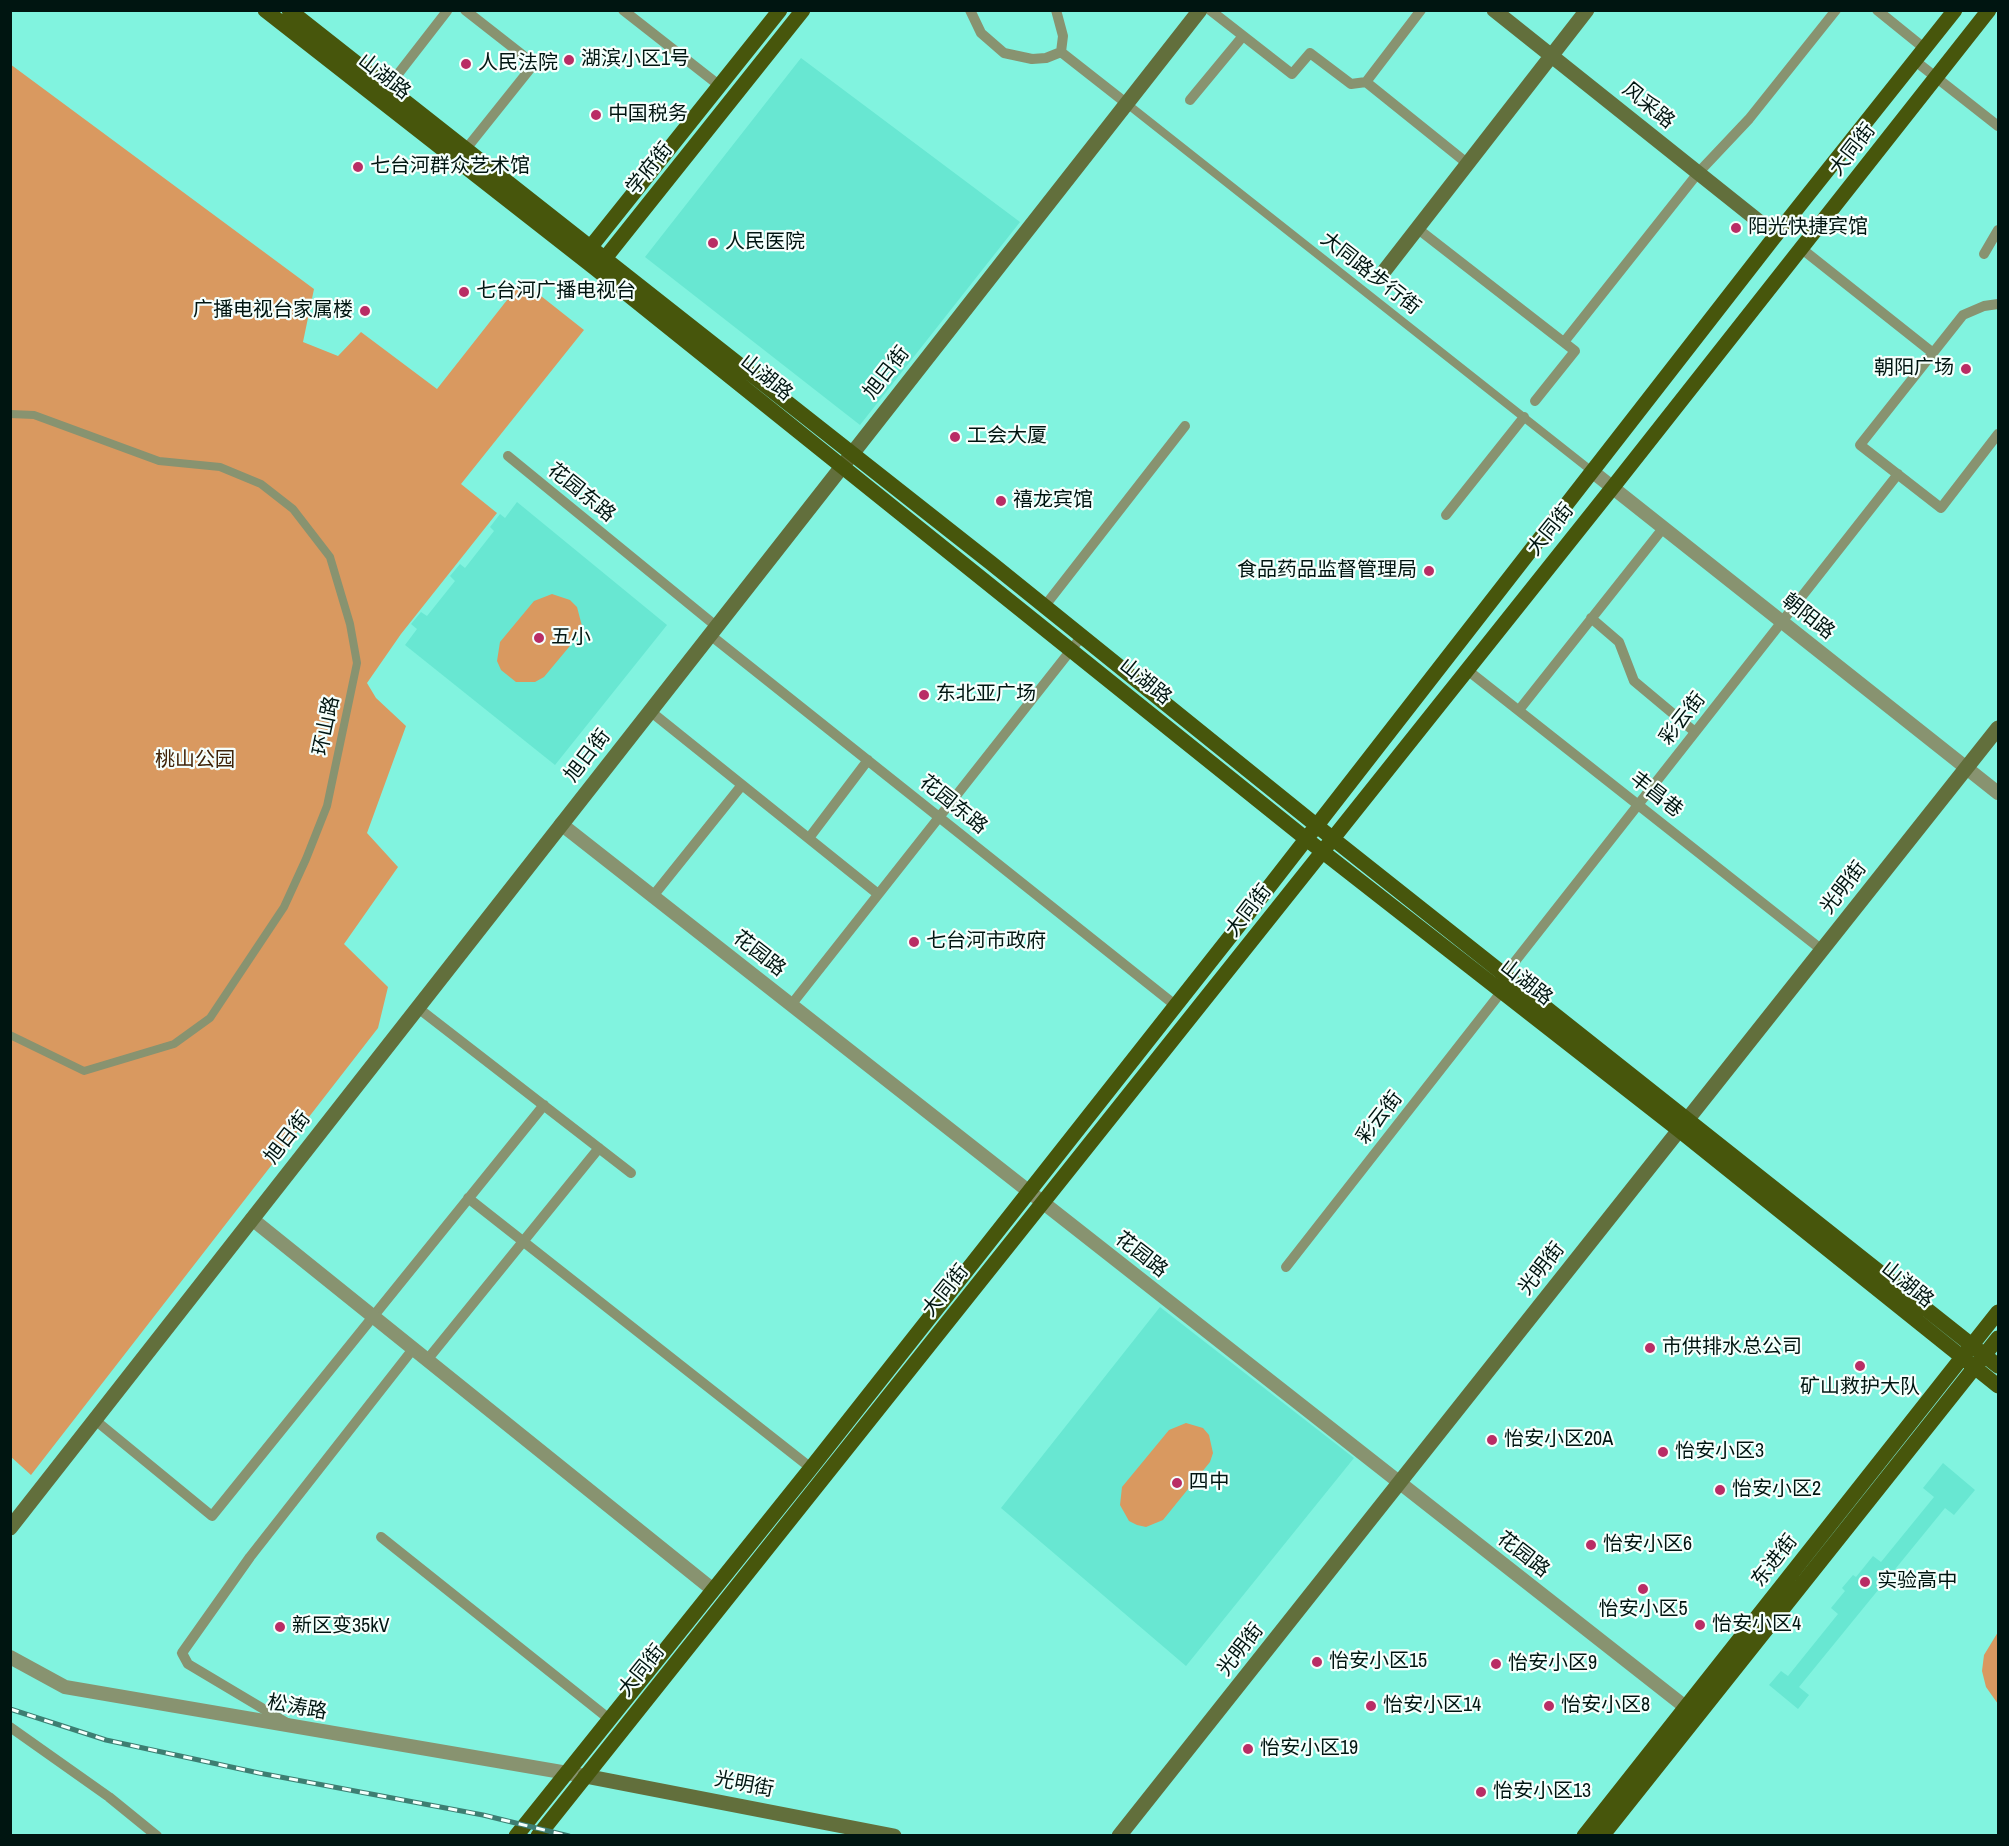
<!DOCTYPE html>
<html>
<head>
<meta charset="utf-8">
<style>
	body { margin:0 }
	#map { position:relative; width:2009px; height:1846px; overflow:hidden; background:#81f3df; font-family:"Archivo Narrow",sans-serif }
	canvas { display:block }
	.frame { position:absolute; inset:0; border:12px solid #001511; pointer-events:none }
</style>
</head>
<body>
<div id="map">
<canvas width="2009" height="1846"></canvas>
<div class="frame"></div>
</div>
<script>
const g = document.querySelector('canvas').getContext('2d');
g.lineJoin = 'round';
function paint(path, color) { g.fillStyle = color; g.fill(path, 'evenodd'); }
const toPath = rows => new Path2D(rows.map(r => 'M' + r).join(''));
function stroke(path, color, width, dash) { g.strokeStyle = color; g.lineWidth = width; g.lineCap = dash ? 'butt' : 'round'; g.setLineDash(dash || []); g.stroke(path); }
function label(font, color, halo, rows, align = 'center') {
  g.font = font + ' "Archivo Narrow","Noto Sans SC",sans-serif'; g.lineWidth = 4.5; g.setLineDash([]); g.textBaseline = 'middle'; g.strokeStyle = halo; g.fillStyle = color; for (const [text, x, y, turn = 0] of rows) {
    g.save(); g.translate(x, y); g.rotate((+turn || 0) * Math.PI / 180); g.textAlign = isNaN(turn) ? turn : align; if (halo) g.strokeText(text, 0, 0); g.fillText(text, 0, 0); g.restore();
  }
}
paint(toPath([
	[801,58,1020,222,860,425,645,257],
	[517,502,667,625,555,765,405,645,417,629,411,624,421,612,427,616,455,581,450,576,460,564,465,568,494,531,490,527,500,514,505,518],
	[1160,1307,1354,1458,1186,1666,1001,1508],
	[1943,1463,1975,1490,1954,1515,1945,1508,1799,1687,1809,1695,1798,1709,1769,1685,1781,1671,1788,1676,1838,1614,1831,1608,1845,1591,1842,1588,1853,1575,1856,1577,1873,1556,1881,1562,1934,1497,1923,1488]
]), '#68e7d2');
paint(toPath([
	[10,64,314,289,303,342,338,356,361,332,437,389,522,281,584,330,461,484,497,513,401,634,367,683,376,698,406,726,367,833,398,867,344,944,388,987,378,1028,31,1475,10,1456],
	[552,594,570,600,577,607,582,626,579,635,544,677,535,682,516,682,501,670,497,661,500,642,534,601],
	[1186,1423,1203,1428,1209,1435,1213,1453,1210,1462,1163,1520,1146,1527,1137,1525,1129,1521,1120,1505,1122,1487,1169,1430],
	[1998,1632,1998,1704,1986,1687,1982,1671,1984,1655]
]), '#d99960');
stroke(toPath([
	[1126,103,1593,472],
	[10,414,34,415,159,461,220,467,261,484,293,509,330,557,350,624,357,663,327,806,306,859,284,907,210,1018,174,1044,84,1071,10,1035]
]), '#889370', 8);
stroke(toPath([
	[465,10,534,64,466,149],
	[623,10,720,86],
	[970,10,981,33,1004,53,1032,59,1046,58,1061,52],
	[1056,10,1063,36,1061,52,1126,103],
	[1210,10,1292,74,1310,53,1351,84,1366,82],
	[1421,10,1366,82,1468,164],
	[1877,10,1924,48],
	[1914,60,1998,126],
	[388,87,447,11],
	[1190,100,1243,36],
	[1418,229,1575,351,1535,401],
	[1802,249,1933,353],
	[1984,254,1998,230],
	[1998,304,1984,306,1963,315,1860,445,1941,508,1998,434],
	[1564,342,1698,173,1749,119,1836,10],
	[508,456,716,626],
	[1446,515,1524,417],
	[1044,607,1185,426],
	[1591,618,1619,642,1634,681,1695,732],
	[709,634,1175,1005],
	[1466,669,1822,950],
	[1519,710,1664,527],
	[650,711,878,894],
	[809,838,868,760],
	[653,896,742,785],
	[1502,978,1898,474],
	[791,1005,1082,636],
	[418,1008,631,1173],
	[468,1198,811,1468],
	[1286,1267,1502,991],
	[427,1360,599,1148],
	[95,1420,212,1516,544,1105],
	[381,1537,608,1718],
	[287,1723,188,1664,182,1653,250,1557,413,1349],
	[10,1727,109,1797,157,1836]
]), '#889370', 10);
stroke(toPath([
	[1593,472,1998,793],
	[561,824,1693,1713],
	[252,1219,712,1589],
	[10,1657,65,1687,585,1776]
]), '#889370', 14);
stroke(toPath([
	[1494,10,1776,235],
	[1385,270,1587,10],
	[10,1528,1200,10],
	[585,1776,894,1836],
	[1119,1836,1998,728]
]), '#626f3c', 15);
stroke(toPath([
	[265,10,596,269,1305,838,1679,1130,1998,1386],
	[289,10,991,563,1332,838,1998,1366],
	[585,254,780,10],
	[598,267,803,10],
	[516,1836,811,1468,1244,919,1776,235,1955,10],
	[538,1836,1613,487,1989,10],
	[1584,1836,1998,1312],
	[1602,1836,1998,1338]
]), '#47560c', 15);
const rail = toPath([
	[10,1709,106,1740,259,1773,483,1815,569,1836]
]);
stroke(rail, '#3d7e72', 5);
stroke(rail, '#f5fffc', 3, [9]);
for (const [x, y, r, color] of [
	[569,60,6,"#b92d65"],
	[466,64,6,"#b92d65"],
	[596,115,6,"#b92d65"],
	[358,167,6,"#b92d65"],
	[1736,228,6,"#b92d65"],
	[713,243,6,"#b92d65"],
	[464,292,6,"#b92d65"],
	[365,311,6,"#b92d65"],
	[1966,369,6,"#b92d65"],
	[955,437,6,"#b92d65"],
	[1001,501,6,"#b92d65"],
	[1429,571,6,"#b92d65"],
	[539,638,6,"#b92d65"],
	[924,695,6,"#b92d65"],
	[914,942,6,"#b92d65"],
	[1650,1348,6,"#b92d65"],
	[1860,1366,6,"#b92d65"],
	[1492,1440,6,"#b92d65"],
	[1663,1452,6,"#b92d65"],
	[1177,1483,6,"#b92d65"],
	[1720,1490,6,"#b92d65"],
	[1591,1545,6,"#b92d65"],
	[1865,1582,6,"#b92d65"],
	[1643,1589,6,"#b92d65"],
	[1700,1625,6,"#b92d65"],
	[280,1627,6,"#b92d65"],
	[1317,1662,6,"#b92d65"],
	[1496,1664,6,"#b92d65"],
	[1371,1706,6,"#b92d65"],
	[1549,1706,6,"#b92d65"],
	[1248,1749,6,"#b92d65"],
	[1481,1792,6,"#b92d65"]
]) { const dot = new Path2D(); dot.arc(x, y, r, 0, 2 * Math.PI); g.fillStyle = color; g.fill(dot); stroke(dot, '#f5fffc', 2); }
label('20px', '#001511', '#f5fffc', [
	["湖滨小区1号",581,60],
	["人民法院",478,64],
	["中国税务",608,115],
	["七台河群众艺术馆",370,167],
	["阳光快捷宾馆",1748,228],
	["人民医院",725,243],
	["七台河广播电视台",476,292],
	["广播电视台家属楼",353,311,"right"],
	["朝阳广场",1954,369,"right"],
	["工会大厦",967,437],
	["禧龙宾馆",1013,501],
	["食品药品监督管理局",1417,571,"right"],
	["五小",551,638],
	["东北亚广场",936,695],
	["七台河市政府",926,942],
	["市供排水总公司",1662,1348],
	["矿山救护大队",1860,1388,"center"],
	["怡安小区20A",1504,1440],
	["怡安小区3",1675,1452],
	["四中",1189,1483],
	["怡安小区2",1732,1490],
	["怡安小区6",1603,1545],
	["实验高中",1877,1582],
	["怡安小区5",1643,1610,"center"],
	["怡安小区4",1712,1625],
	["新区变35kV",292,1627],
	["怡安小区15",1329,1662],
	["怡安小区9",1508,1664],
	["怡安小区14",1383,1706],
	["怡安小区8",1561,1706],
	["怡安小区19",1260,1749],
	["怡安小区13",1493,1792]
], 'left');
label('20px', '#001511', '#f5fffc', [
	["山湖路",384,77,38],
	["风采路",1648,106,39],
	["大同街",1853,150,-52],
	["学府街",650,169,-51],
	["大同路步行街",1370,274,38],
	["旭日街",887,373,-52],
	["山湖路",766,378,39],
	["花园东路",581,493,39],
	["大同街",1551,530,-51],
	["朝阳路",1808,617,38],
	["山湖路",1145,682,39],
	["彩云街",1683,719,-52],
	["环山路",327,726,-78],
	["旭日街",588,756,-52],
	["丰昌巷",1656,795,38],
	["花园东路",953,805,39],
	["光明街",1844,888,-52],
	["大同街",1249,911,-52],
	["花园路",759,954,38],
	["山湖路",1526,983,38],
	["彩云街",1380,1118,-52],
	["旭日街",288,1138,-52],
	["花园路",1141,1255,38],
	["光明街",1542,1269,-52],
	["山湖路",1907,1285,39],
	["大同街",946,1291,-51],
	["花园路",1523,1555,38],
	["东进街",1775,1561,-52],
	["光明街",1241,1650,-52],
	["大同街",642,1671,-51],
	["松涛路",297,1708,10],
	["光明街",744,1785,11]
]);
label('20px', '#3f2308', '#f5fffc', [
	["桃山公园",195,761]
]);
</script>
</body>
</html>
